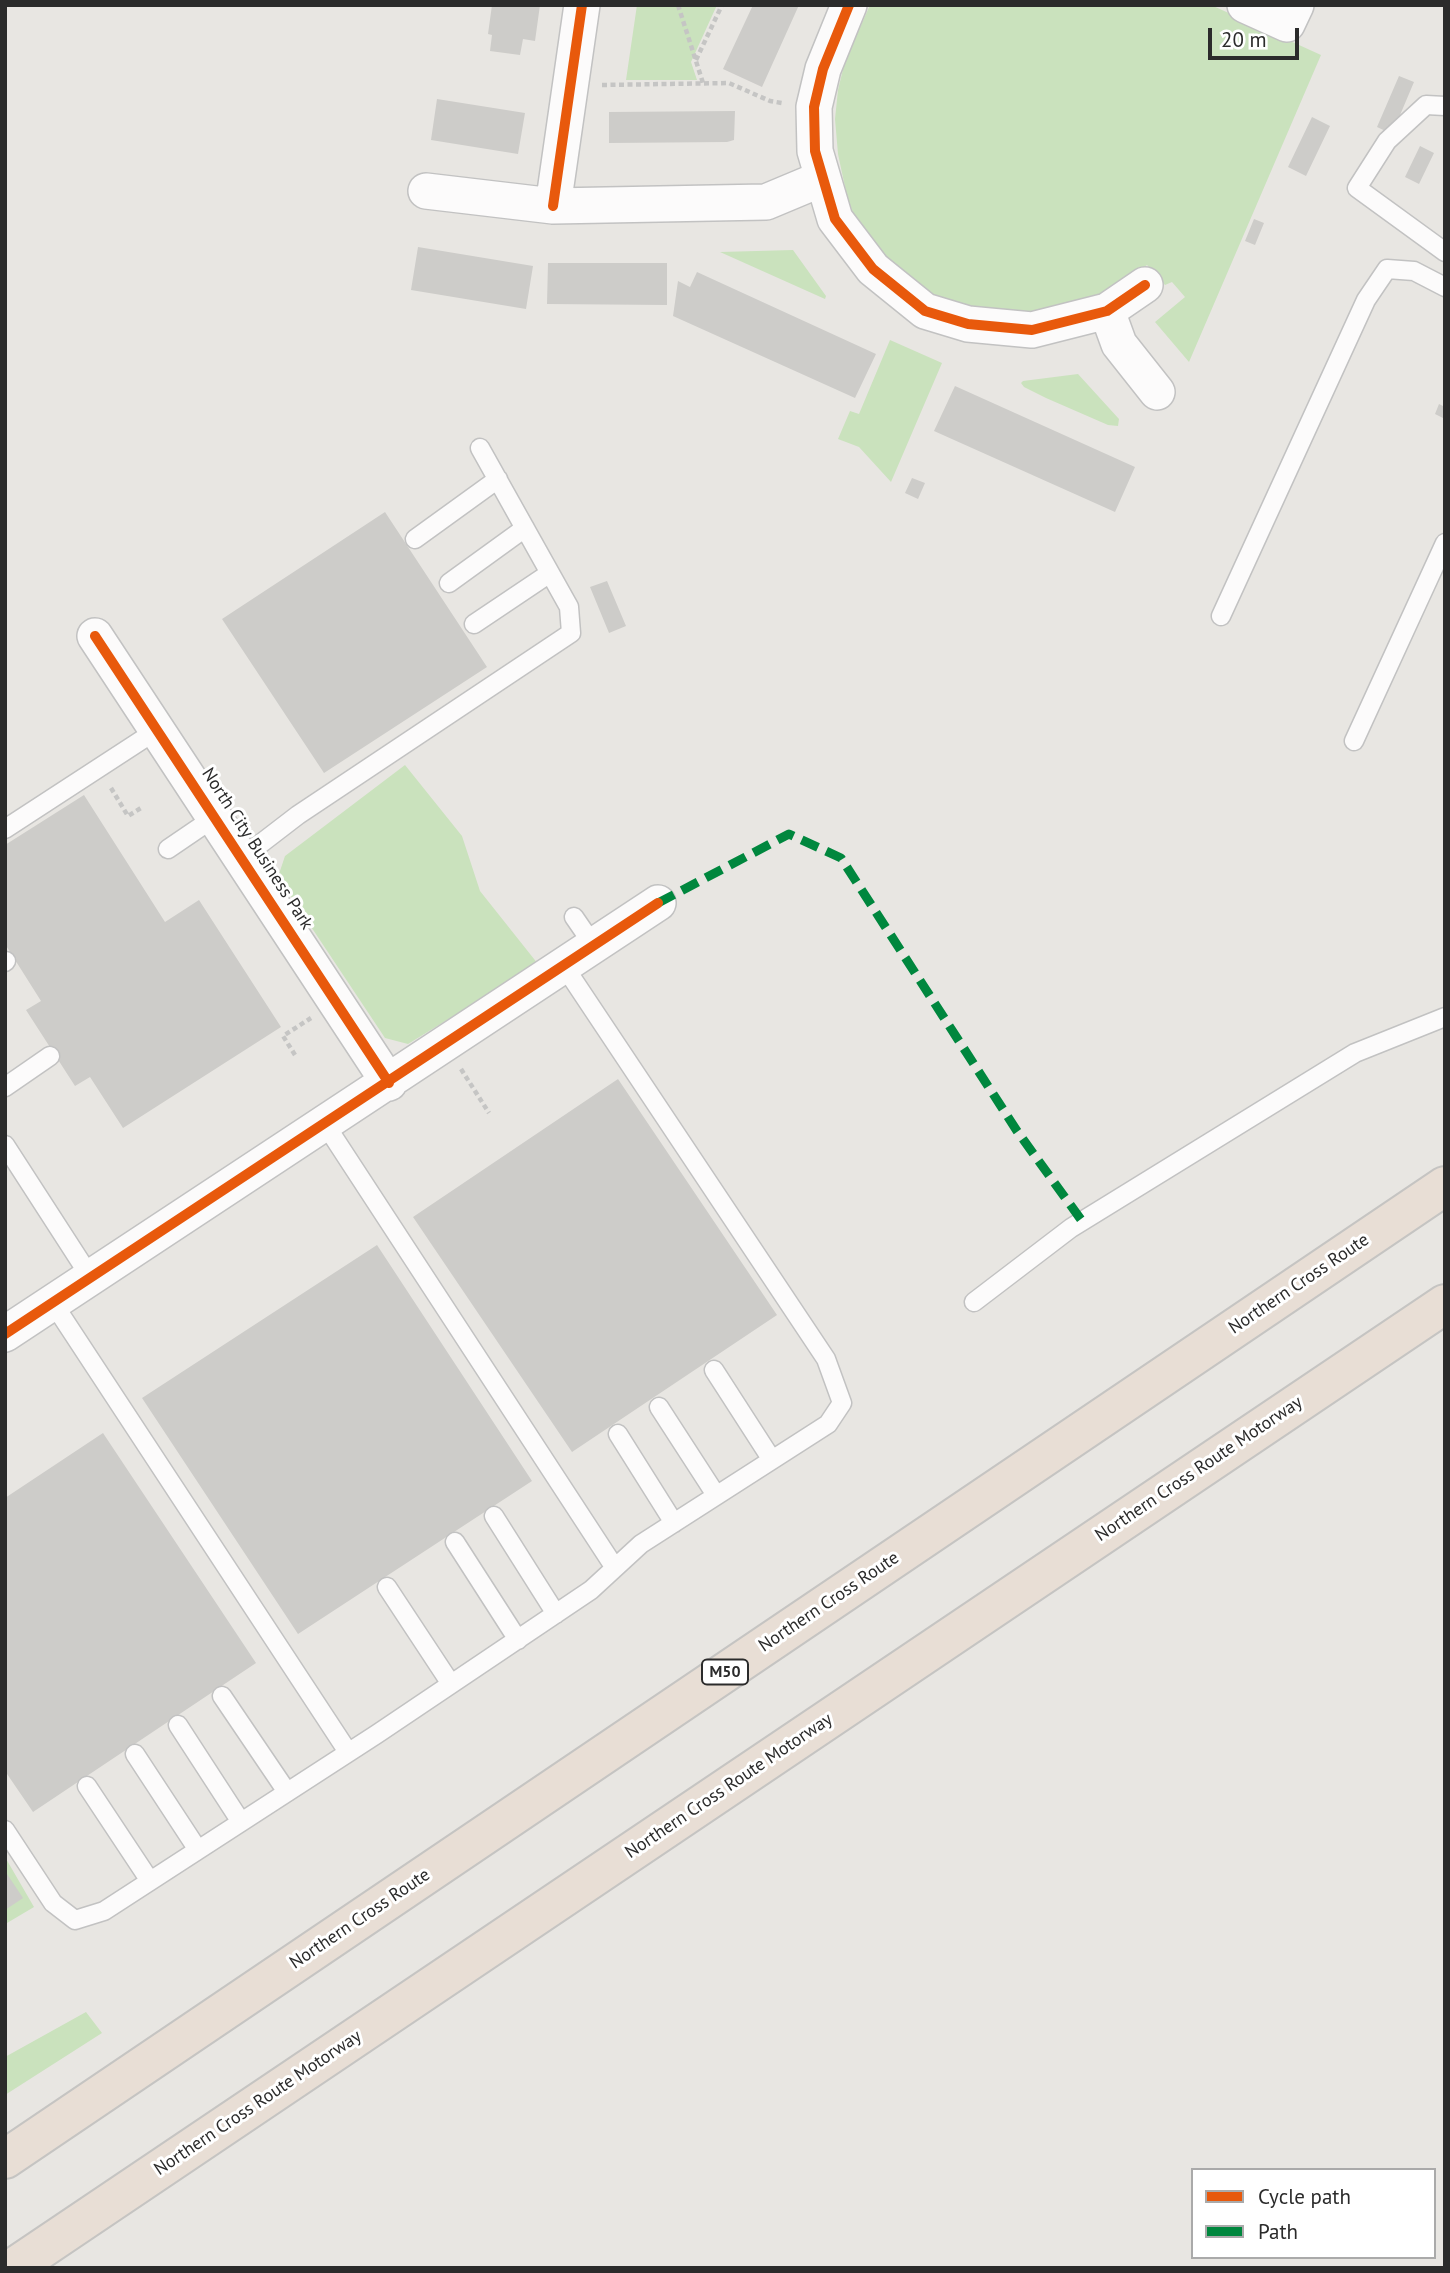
<!DOCTYPE html>
<html>
<head>
<meta charset="utf-8">
<style>
	body { margin:0 }
	#map { position:relative; width:1450px; height:2273px; overflow:hidden; background:#e8e6e2; font-family:"PT Sans",sans-serif }
	canvas { display:block }
	.frame { position:absolute; inset:0; border:7px solid #2b2b2b; pointer-events:none }
	.legend { position:absolute; left:1191px; top:2168px; width:245px; height:91px; box-sizing:border-box; background:#fff; border:2px solid #aaa; margin:0; padding:9px 12px; list-style:none; font-size:21px; color:#2b2b2b }
	.legend li { display:flex; align-items:center; gap:14px; height:35px }
	.legend b { width:35px; border:2px solid #aaa }
	.scale { position:absolute; left:1208px; top:28px; width:91px; height:32px; box-sizing:border-box; border:4px solid #2b2b2b; border-top:0; padding-left:9px; font-size:21px; line-height:24px; white-space:nowrap; color:#2b2b2b; -webkit-text-stroke:5px #fff; paint-order:stroke }
</style>
</head>
<body>
<div id="map">
<canvas width="1450" height="2273"></canvas>
<div class="frame"></div>
<ul class="legend">
<li><b style="height:9px;background:#e8590c"></b>Cycle path</li>
<li><b style="height:9px;background:#00873e"></b>Path</li>
</ul>
<div class="scale">20 m</div>
</div>
<script>
const g = document.querySelector('canvas').getContext('2d');
g.lineJoin = 'round';
function paint(path, color) { g.fillStyle = color; g.fill(path, 'evenodd'); }
const toPath = rows => new Path2D(rows.map(r => 'M' + r).join(''));
function stroke(path, color, width, dash) { g.strokeStyle = color; g.lineWidth = width; g.lineCap = dash ? 'butt' : 'round'; g.setLineDash(dash || []); g.stroke(path); }
function label(font, color, halo, rows, align = 'center') {
  g.font = font + ' "PT Sans",sans-serif'; g.lineWidth = 6; g.setLineDash([]); g.textBaseline = 'middle'; g.strokeStyle = halo; g.fillStyle = color; for (const [text, x, y, turn = 0] of rows) {
    g.save(); g.translate(x, y); g.rotate((+turn || 0) * Math.PI / 180); g.textAlign = isNaN(turn) ? turn : align; if (halo) g.strokeText(text, 0, 0); g.fillText(text, 0, 0); g.restore();
  }
}
paint(toPath([
	[637,5,717,5,691,62,697,80,626,80],
	[870,5,1211,5,1321,55,1189,362,1155,322,1185,297,1172,282,1165,285,1147,265,1098,298,1031,315,1003,314,943,300,907,283,862,233,848,201,838,154,835,119,838,90,845,61],
	[793,250,826,296,825,299,720,252],
	[890,340,942,363,891,482,859,447,838,439,850,411,859,414],
	[1078,374,1119,419,1118,426,1108,425,1046,398,1024,387,1021,383,1023,381],
	[405,765,462,836,480,891,538,964,408,1044,385,1038,278,877,285,856],
	[5,1857,34,1907,7,1923,5,1922],
	[86,2012,102,2033,5,2095,5,2057]
]), '#cae2bd');
paint(toPath([
	[492,5,540,5,535,41,523,39,520,55,490,51,492,35,488,34],
	[753,5,799,5,762,87,723,69],
	[1399,76,1414,82,1392,134,1377,127],
	[437,99,525,113,518,154,431,140],
	[735,111,734,140,727,142,609,143,609,112],
	[1312,117,1330,126,1306,176,1288,167],
	[1420,146,1434,153,1419,184,1405,177],
	[1254,219,1264,223,1255,245,1245,241],
	[418,247,533,266,526,309,411,290],
	[548,263,667,263,667,305,547,304],
	[697,272,876,354,855,398,673,316,678,281,690,287],
	[955,386,1135,467,1115,512,934,431],
	[1439,404,1445,407,1445,419,1435,414],
	[912,478,925,483,918,499,905,493],
	[385,512,487,667,324,773,222,619],
	[607,581,626,626,609,633,590,587],
	[84,795,165,922,199,900,281,1027,123,1128,90,1077,75,1086,26,1010,41,1001,5,944,5,845],
	[618,1079,777,1315,572,1452,413,1217],
	[377,1245,532,1481,298,1634,142,1398],
	[103,1433,256,1663,33,1812,5,1771,5,1498],
	[5,1871,23,1898,5,1910]
]), '#cdccc9');
const service = toPath([
	[1445,106,1426,105,1387,141,1357,188,1445,252],
	[415,539,498,479],
	[449,583,525,528],
	[1221,616,1366,300,1387,269,1414,271,1445,287],
	[474,624,550,573],
	[1354,741,1445,543],
	[5,829,157,730],
	[168,849,215,817],
	[242,858,298,815,571,633,569,607,480,448],
	[574,917,594,946],
	[5,962,6,961],
	[5,1087,50,1056],
	[325,1124,615,1568],
	[5,1145,91,1278],
	[974,1302,1071,1228,1355,1053,1445,1017],
	[53,1303,348,1752],
	[714,1370,772,1460],
	[659,1407,716,1495],
	[618,1434,674,1523],
	[494,1516,556,1614],
	[455,1542,518,1640],
	[387,1587,451,1684],
	[222,1696,287,1792],
	[178,1725,241,1822],
	[135,1754,198,1850],
	[87,1786,150,1881],
	[5,1830,53,1903,75,1920,104,1911,377,1734,591,1590,641,1544,828,1424,842,1403,826,1359,564,966]
]);
const minor = toPath([
	[849,5,823,69,814,107,815,151,835,219,873,269,925,311,968,324,1032,330,1107,311,1145,285],
	[1245,5,1287,24,1296,5],
	[426,191,553,206,766,202,821,179],
	[553,206,582,5],
	[1107,311,1119,344,1157,392],
	[95,636,389,1083],
	[5,1334,658,903]
]);
const motorway = toPath([
	[5,2159,1445,1186],
	[13,2268,1445,1304]
]);
stroke(service, '#c2c2c2', 21);
stroke(minor, '#c2c2c2', 38);
stroke(motorway, '#c5c4c2', 42);
stroke(toPath([
	[678,5,703,83],
	[696,60,722,5],
	[602,85,729,83,770,101,782,103],
	[111,788,128,816,141,808],
	[295,1055,283,1036,311,1018],
	[461,1069,489,1113]
]), '#c5c5c4', 4.5, [5, 3.5]);
stroke(service, '#fcfbfb', 18);
stroke(minor, '#fcfbfb', 35);
stroke(motorway, '#e8ded5', 38);
stroke(toPath([
	[658,903,789,834,841,858,1017,1131,1082,1221]
]), '#00873e', 9, [18, 9]);
stroke(toPath([
	[849,5,823,69,814,107,815,151,835,219,873,269,925,311,968,324,1032,330,1107,311,1145,285],
	[553,206,582,5],
	[95,636,389,1083],
	[5,1334,658,903]
]), '#e8590c', 10);
for (const [x, y, w] of [
	[725,1672,46]
]) { const box = new Path2D(); box.roundRect(x - w / 2, y - 12.5, w, 25, 5); g.fillStyle = '#fff'; g.fill(box); stroke(box, '#2b2b2b', 2); }
label('bold 16px', '#2b2b2b', null, [
	["M50",725,1672]
]);
label('18px', '#2b2b2b', '#fff', [
	["North City Business Park",257,849,57],
	["Northern Cross Route",1299,1284,-34],
	["Northern Cross Route Motorway",1199,1469,-34],
	["Northern Cross Route",829,1602,-34],
	["Northern Cross Route Motorway",729,1786,-34],
	["Northern Cross Route",360,1919,-34],
	["Northern Cross Route Motorway",258,2103,-34]
]);
</script>
</body>
</html>
